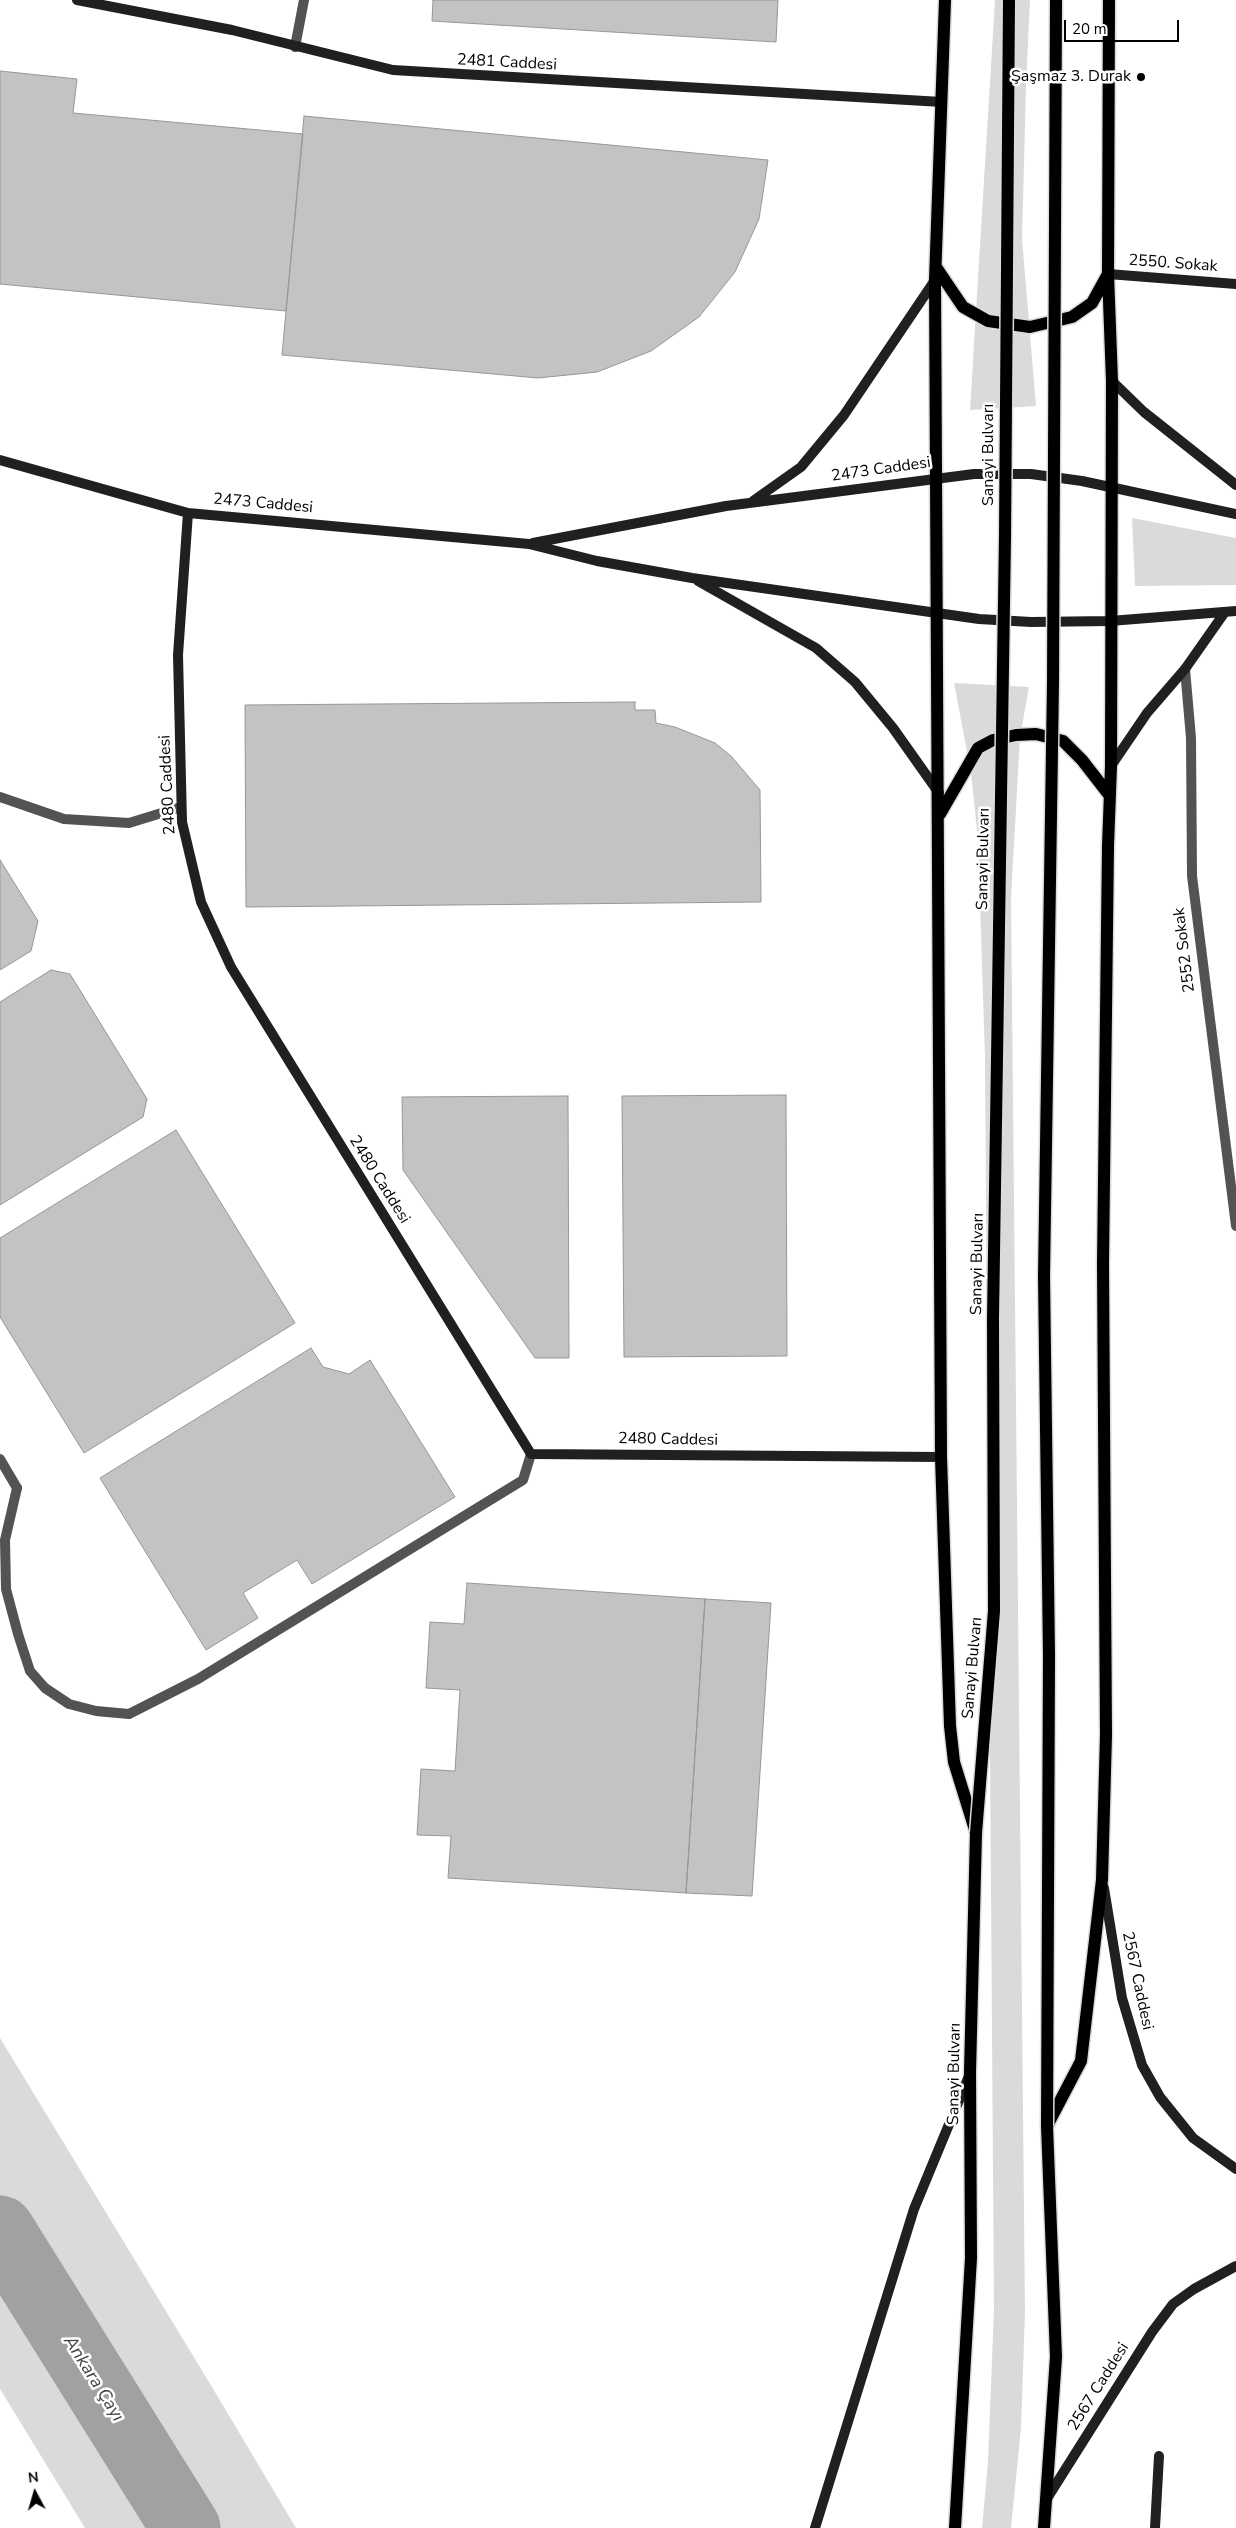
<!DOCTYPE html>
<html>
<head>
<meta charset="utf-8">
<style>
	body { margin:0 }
	#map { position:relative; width:1236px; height:2528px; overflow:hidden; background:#fff; font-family:"Nunito Sans",sans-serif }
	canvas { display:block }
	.north { position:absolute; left:10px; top:2468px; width:50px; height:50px; -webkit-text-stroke:4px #fff; paint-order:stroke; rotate:354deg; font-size:14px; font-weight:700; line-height:20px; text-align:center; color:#000 }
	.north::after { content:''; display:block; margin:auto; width:18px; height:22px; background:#000; clip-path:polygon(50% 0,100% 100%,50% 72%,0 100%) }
	.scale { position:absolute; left:1064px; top:20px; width:115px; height:22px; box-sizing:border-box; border:2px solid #000; border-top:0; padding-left:6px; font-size:15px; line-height:18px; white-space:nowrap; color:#000; -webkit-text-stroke:4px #fff; paint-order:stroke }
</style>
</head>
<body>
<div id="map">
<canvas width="1236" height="2528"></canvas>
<div class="north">N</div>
<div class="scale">20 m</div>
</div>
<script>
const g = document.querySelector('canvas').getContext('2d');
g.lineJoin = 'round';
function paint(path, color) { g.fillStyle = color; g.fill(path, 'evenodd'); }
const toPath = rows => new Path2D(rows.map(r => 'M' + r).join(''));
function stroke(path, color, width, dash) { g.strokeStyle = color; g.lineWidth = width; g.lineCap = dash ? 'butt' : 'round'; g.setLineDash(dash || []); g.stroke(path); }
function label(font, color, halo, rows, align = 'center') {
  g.font = font + ' "Nunito Sans",sans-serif'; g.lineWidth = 5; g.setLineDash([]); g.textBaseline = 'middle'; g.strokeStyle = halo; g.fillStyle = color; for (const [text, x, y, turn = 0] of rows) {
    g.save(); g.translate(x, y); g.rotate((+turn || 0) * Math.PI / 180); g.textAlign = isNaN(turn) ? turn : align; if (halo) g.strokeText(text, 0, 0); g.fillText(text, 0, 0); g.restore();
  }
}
paint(toPath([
	[995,0,1030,0,1026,85,1022,239,1036,406,970,410],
	[1132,518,1236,538,1236,585,1135,586],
	[954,683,1029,687,1020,737,1011,898,1025,2312,1021,2428,1011,2528,982,2528,988,2462,994,2308,985,1058,978,839,971,773],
	[0,2038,212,2387,296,2528,85,2528,0,2389]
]), '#dadada');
stroke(toPath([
	[0,2230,186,2528]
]), '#a1a1a1', 69);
const building = toPath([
	[433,0,778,0,776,42,432,21,433,0],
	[0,71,77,79,73,113,303,134,286,311,0,284,0,71],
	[304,116,768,160,759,219,735,272,699,317,651,351,597,372,538,378,282,355,304,116],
	[635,702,635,710,655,710,656,723,675,727,715,743,731,756,760,790,761,902,246,907,245,705,635,702],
	[0,860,38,921,31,951,0,970,0,860],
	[51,970,70,974,147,1099,143,1117,0,1205,0,1002,51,970],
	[786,1095,787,1356,624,1357,622,1096,786,1095],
	[568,1096,569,1358,535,1358,403,1170,402,1097,568,1096],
	[176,1130,295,1323,84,1453,0,1317,0,1238,176,1130],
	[311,1348,323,1367,349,1374,370,1360,455,1497,312,1584,297,1560,243,1593,258,1618,206,1650,100,1478,311,1348],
	[467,1583,705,1599,686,1893,448,1878,451,1836,417,1835,421,1769,455,1771,460,1690,426,1688,430,1622,464,1624,467,1583],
	[705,1599,771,1603,752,1896,686,1893,705,1599]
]);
paint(building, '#c3c3c3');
stroke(building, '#979797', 1);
const primary = toPath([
	[945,0,935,280,941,1457,950,1726,954,1762,976,1833,970,2072,971,2258,955,2528],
	[936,267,963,307,988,321,1030,327,1072,317,1092,303,1108,274],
	[940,814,978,748,993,740,1016,735,1036,734,1063,741,1082,760,1110,796],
	[1044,2528,1056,2357,1047,2126,1081,2061,1102,1880,1106,1735,1103,1263,1108,846,1111,766,1112,381,1108,274,1109,0]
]);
stroke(primary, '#dbdbdb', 15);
stroke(toPath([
	[0,797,64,819,129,823,181,807],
	[0,1459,17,1488]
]), '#535353', 10);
stroke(toPath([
	[295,47,304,0],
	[1185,669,1191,738,1192,876,1236,1226],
	[17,1488,5,1540,6,1589,18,1634,30,1671,45,1688,69,1704,96,1711,129,1714,198,1679,523,1480,531,1454]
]), '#535353', 10);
stroke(toPath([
	[77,0,232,30,393,70,942,102],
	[1108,274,1236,284],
	[1112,381,1144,412,1236,485],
	[0,460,188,513,529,544,597,561,692,578,979,619,1031,622,1110,621,1236,611],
	[753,501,801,467,844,415,935,280],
	[188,513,178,655,182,822,201,902,231,967,531,1454,941,1457],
	[533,543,726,506,974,474,1031,474,1082,481,1236,514],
	[698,581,816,648,855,682,893,728,939,793],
	[1111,766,1147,713,1185,669,1225,612],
	[1104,1888,1122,1998,1142,2065,1160,2097,1193,2138,1236,2169],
	[1046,2500,1152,2332,1173,2304,1194,2289,1236,2266],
	[815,2528,914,2209,969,2076],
	[1155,2528,1159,2456]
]), '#202020', 10);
stroke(primary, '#000', 12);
const primaryBridge = toPath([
	[976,1833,994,1611,993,1318,1005,537,1009,0],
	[1047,2126,1049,1656,1044,1276,1053,683,1056,0]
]);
stroke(primaryBridge, '#dbdbdb', 15, []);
stroke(primaryBridge, '#000', 12);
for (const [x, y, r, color] of [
	[1141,77,5,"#000"]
]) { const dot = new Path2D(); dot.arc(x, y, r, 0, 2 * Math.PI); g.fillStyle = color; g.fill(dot); stroke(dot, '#fff', 2); }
label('16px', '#000', '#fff', [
	["2481 Caddesi",507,63,3],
	["2550. Sokak",1173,264,4],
	["Sanayi Bulvarı",989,455,-90],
	["2473 Caddesi",881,470,-8],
	["2473 Caddesi",263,504,5],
	["2480 Caddesi",168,785,-93],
	["Sanayi Bulvarı",984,859,-89],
	["2552 Sokak",1185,950,-97],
	["2480 Caddesi",379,1180,58],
	["Sanayi Bulvarı",978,1264,-89],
	["2480 Caddesi",668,1440,1],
	["Sanayi Bulvarı",973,1668,-85],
	["2567 Caddesi",1137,1981,78],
	["Sanayi Bulvarı",955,2074,-89],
	["2567 Caddesi",1099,2387,-58]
]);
label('16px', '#000', '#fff', [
	["Şaşmaz 3. Durak",1131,77]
], 'right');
label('italic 18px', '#424242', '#fff', [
	["Ankara Çayı",93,2379,58]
]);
</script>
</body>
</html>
